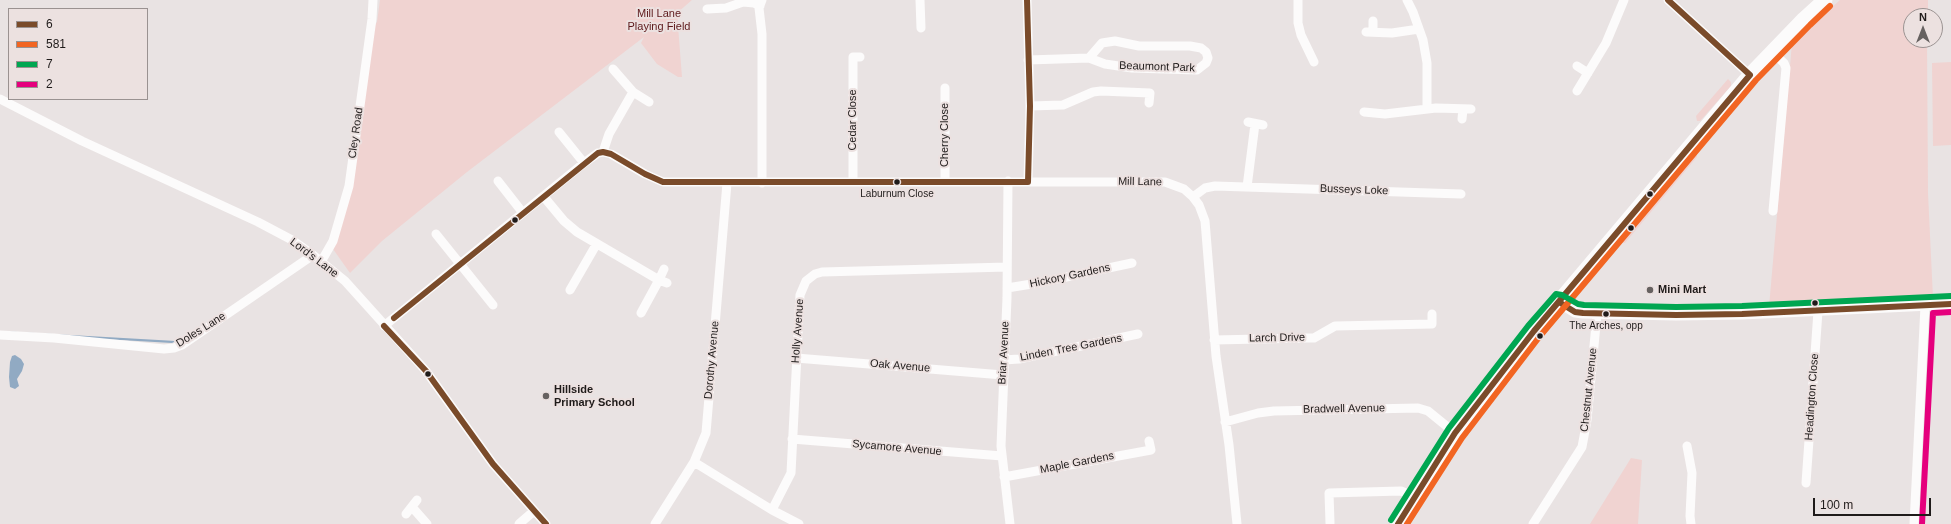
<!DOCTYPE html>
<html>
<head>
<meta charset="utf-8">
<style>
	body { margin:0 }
	#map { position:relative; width:1951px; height:524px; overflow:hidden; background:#e9e3e3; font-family:Arial,sans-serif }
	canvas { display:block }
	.legend { position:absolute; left:8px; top:8px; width:140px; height:92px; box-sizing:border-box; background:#ece1e0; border:1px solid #9a9291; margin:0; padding:5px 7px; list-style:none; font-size:12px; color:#1f1b1a }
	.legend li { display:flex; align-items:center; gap:8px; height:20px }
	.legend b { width:20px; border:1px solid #9a9291 }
	.north { position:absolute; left:1903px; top:8px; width:40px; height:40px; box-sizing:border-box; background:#ece1e0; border:1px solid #9a9291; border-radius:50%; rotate:0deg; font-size:11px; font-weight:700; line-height:16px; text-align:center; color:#1f1b1a }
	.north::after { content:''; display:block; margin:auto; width:14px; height:18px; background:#666160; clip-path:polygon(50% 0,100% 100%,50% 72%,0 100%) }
	.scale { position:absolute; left:1813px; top:498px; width:118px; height:18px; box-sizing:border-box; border:2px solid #1f1b1a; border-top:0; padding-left:5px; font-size:12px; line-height:14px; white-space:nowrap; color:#1f1b1a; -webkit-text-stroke:3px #ece1e0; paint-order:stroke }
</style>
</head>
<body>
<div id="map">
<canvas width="1951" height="524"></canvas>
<ul class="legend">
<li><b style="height:5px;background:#7a4b2a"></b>6</li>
<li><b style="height:5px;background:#f26522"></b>581</li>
<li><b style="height:5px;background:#00a651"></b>7</li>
<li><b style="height:5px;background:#e5007d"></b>2</li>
</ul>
<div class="north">N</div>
<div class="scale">100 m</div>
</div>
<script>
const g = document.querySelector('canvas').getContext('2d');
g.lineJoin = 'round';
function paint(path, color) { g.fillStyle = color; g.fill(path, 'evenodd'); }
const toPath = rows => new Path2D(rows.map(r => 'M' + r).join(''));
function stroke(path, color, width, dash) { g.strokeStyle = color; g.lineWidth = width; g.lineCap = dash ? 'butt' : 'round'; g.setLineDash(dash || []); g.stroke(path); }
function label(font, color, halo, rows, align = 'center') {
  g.font = font + ' Arial,sans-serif'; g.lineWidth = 4; g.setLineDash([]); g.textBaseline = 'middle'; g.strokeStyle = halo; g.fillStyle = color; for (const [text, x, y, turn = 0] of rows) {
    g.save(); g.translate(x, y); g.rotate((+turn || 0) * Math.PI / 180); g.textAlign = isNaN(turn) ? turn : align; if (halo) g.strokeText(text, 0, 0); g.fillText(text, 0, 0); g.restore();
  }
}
paint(toPath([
	[380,0,692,0,677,13,682,77,678,77,657,64,641,43,644,37,467,172,382,241,350,273,333,249,340,229,373,28,377,22],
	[1840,0,1928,0,1928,16,1911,16,1911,40,1927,40,1928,193,1933,298,1769,307,1792,43],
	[1951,62,1951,145,1933,146,1932,63],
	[1728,79,1731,82,1731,86,1700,121,1697,121,1696,116],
	[1695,150,1697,153,1697,157,1625,243,1618,242],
	[1631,458,1642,460,1638,524,1590,524]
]), '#f0d3d1');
paint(toPath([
	[0,331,176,341,172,343,0,333],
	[15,355,21,359,24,364,22,371,17,379,19,386,15,389,10,387,9,377,10,362,12,356]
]), '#91aac3');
stroke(toPath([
	[920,0,921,28],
	[1027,0,1030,106,1028,182],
	[1298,0,1298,23,1301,35,1314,62],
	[1407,0,1413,12,1423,40,1427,63,1427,109],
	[1668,0,1750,75],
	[707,9,726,8,743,2,754,3,760,6],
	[1373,21,1373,32],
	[1366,32,1392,33,1419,29],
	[1772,52,1784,63,1786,68,1773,211],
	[1028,60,1089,58,1105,64,1132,68,1197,70,1206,63,1208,58,1206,52,1201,48,1190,46,1139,46,1115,41,1102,43,1089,58],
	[1577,66,1588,73],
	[613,69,633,92,649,102],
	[945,88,945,182],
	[1577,91,1606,43,1624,0],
	[0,99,82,141,258,222,292,240,313,255,345,281,426,371,493,464,546,524],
	[1030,106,1063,105,1093,92,1101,91,1150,93,1149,103],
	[1364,112,1385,114,1436,108,1471,109],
	[1462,119,1463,109],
	[1248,122,1263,125],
	[559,132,584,163],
	[603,152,609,134,633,92],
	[498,181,523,213],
	[1008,181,1007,298,1001,446,1010,524],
	[853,182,853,57,860,57],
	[762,183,762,34,759,8,762,0],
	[1247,187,1255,124],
	[544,197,564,221,577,232,659,280,641,313],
	[1193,197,1205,188,1215,186,1461,194],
	[436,234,493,305],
	[321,262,333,241,349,186,372,19,373,0],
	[664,269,659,280,667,283],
	[1007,288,1038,283,1132,263],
	[570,290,596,245],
	[384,326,584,163,598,153,603,152,611,154,645,174,663,182,1165,182,1184,189,1193,197,1199,205,1205,221,1216,356,1229,445,1237,524],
	[0,335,54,338,164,349,174,348,182,345,313,255],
	[1214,340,1307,338,1314,338,1335,326,1432,324,1432,314],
	[796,358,1003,375],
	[1004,360,1019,359,1138,334],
	[1225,422,1258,413,1274,411,1418,408,1428,411,1455,433],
	[792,439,1002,456],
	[1687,446,1692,473,1690,516,1691,524],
	[694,462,772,510,799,524],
	[1004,477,1151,450,1149,441],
	[1806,483,1818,311],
	[412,507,427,524],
	[772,510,791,473,800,295,806,281,815,274,822,272,1007,267],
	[406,514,417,500],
	[1330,523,1329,493,1401,491,1415,497],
	[519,524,534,511],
	[655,524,694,462,706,433,727,183],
	[1533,524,1582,447,1587,420,1597,314],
	[1914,524,1925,306]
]), '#fcfbfb', 9);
stroke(toPath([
	[1559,302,1575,312,1583,313,1676,315,1742,314,1951,304]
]), '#fcfbfb', 11);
stroke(toPath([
	[1398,524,1455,433,1534,331,1750,75,1804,19,1825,0]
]), '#fcfbfb', 15);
stroke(toPath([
	[1559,302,1575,312,1583,313,1676,315,1742,314,1951,304],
	[394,318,598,153,603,152,611,154,645,174,663,182,1028,182,1030,106,1027,0],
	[384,326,426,371,493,464,546,524],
	[1398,524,1455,433,1534,331,1750,75,1668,0]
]), '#7a4b2a', 6);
stroke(toPath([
	[1407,524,1462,438,1540,336,1756,80,1810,25,1830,6]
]), '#f26522', 6);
stroke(toPath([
	[1391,520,1449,428,1528,326,1556,294,1562,295,1578,304,1584,305,1676,307,1742,306,1951,296]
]), '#00a651', 6);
stroke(toPath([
	[1922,524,1933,313,1951,312]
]), '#e5007d', 6);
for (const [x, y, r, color] of [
	[897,182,3.5,"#1f1b1a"],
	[1650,194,3.5,"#1f1b1a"],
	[515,220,3.5,"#1f1b1a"],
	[1631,228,3.5,"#1f1b1a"],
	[1650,290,4,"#666160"],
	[1815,303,3.5,"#1f1b1a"],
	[1606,314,3.5,"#1f1b1a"],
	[1540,336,3.5,"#1f1b1a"],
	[428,374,3.5,"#1f1b1a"],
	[546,396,4,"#666160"]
]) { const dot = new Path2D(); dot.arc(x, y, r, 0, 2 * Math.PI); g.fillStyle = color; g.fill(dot); stroke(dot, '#ece1e0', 1.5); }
label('10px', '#1f1b1a', '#ece1e0', [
	["Laburnum Close",897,194],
	["The Arches, opp",1606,326]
]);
label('11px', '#5d191b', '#ece1e0', [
	["Mill Lane",659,14],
	["Playing Field",659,27]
]);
label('11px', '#1f1b1a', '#ece1e0', [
	["Beaumont Park",1157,67,2],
	["Cedar Close",853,120,-90],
	["Cley Road",356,133,-82],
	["Cherry Close",945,135,-90],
	["Mill Lane",1140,182,1],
	["Busseys Loke",1354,190,2],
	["Lord's Lane",314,258,37],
	["Hickory Gardens",1070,276,-12],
	["Doles Lane",201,330,-32],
	["Holly Avenue",798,331,-86],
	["Larch Drive",1277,338,-1],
	["Linden Tree Gardens",1071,348,-11],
	["Briar Avenue",1004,353,-87],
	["Dorothy Avenue",712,360,-85],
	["Oak Avenue",900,366,5],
	["Chestnut Avenue",1589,390,-84],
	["Headington Close",1812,397,-86],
	["Bradwell Avenue",1344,409,-1],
	["Sycamore Avenue",897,448,5],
	["Maple Gardens",1077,463,-11]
]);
label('bold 11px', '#1f1b1a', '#ece1e0', [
	["Mini Mart",1658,290],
	["Hillside",554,390],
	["Primary School",554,403]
], 'left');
</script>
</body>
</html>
